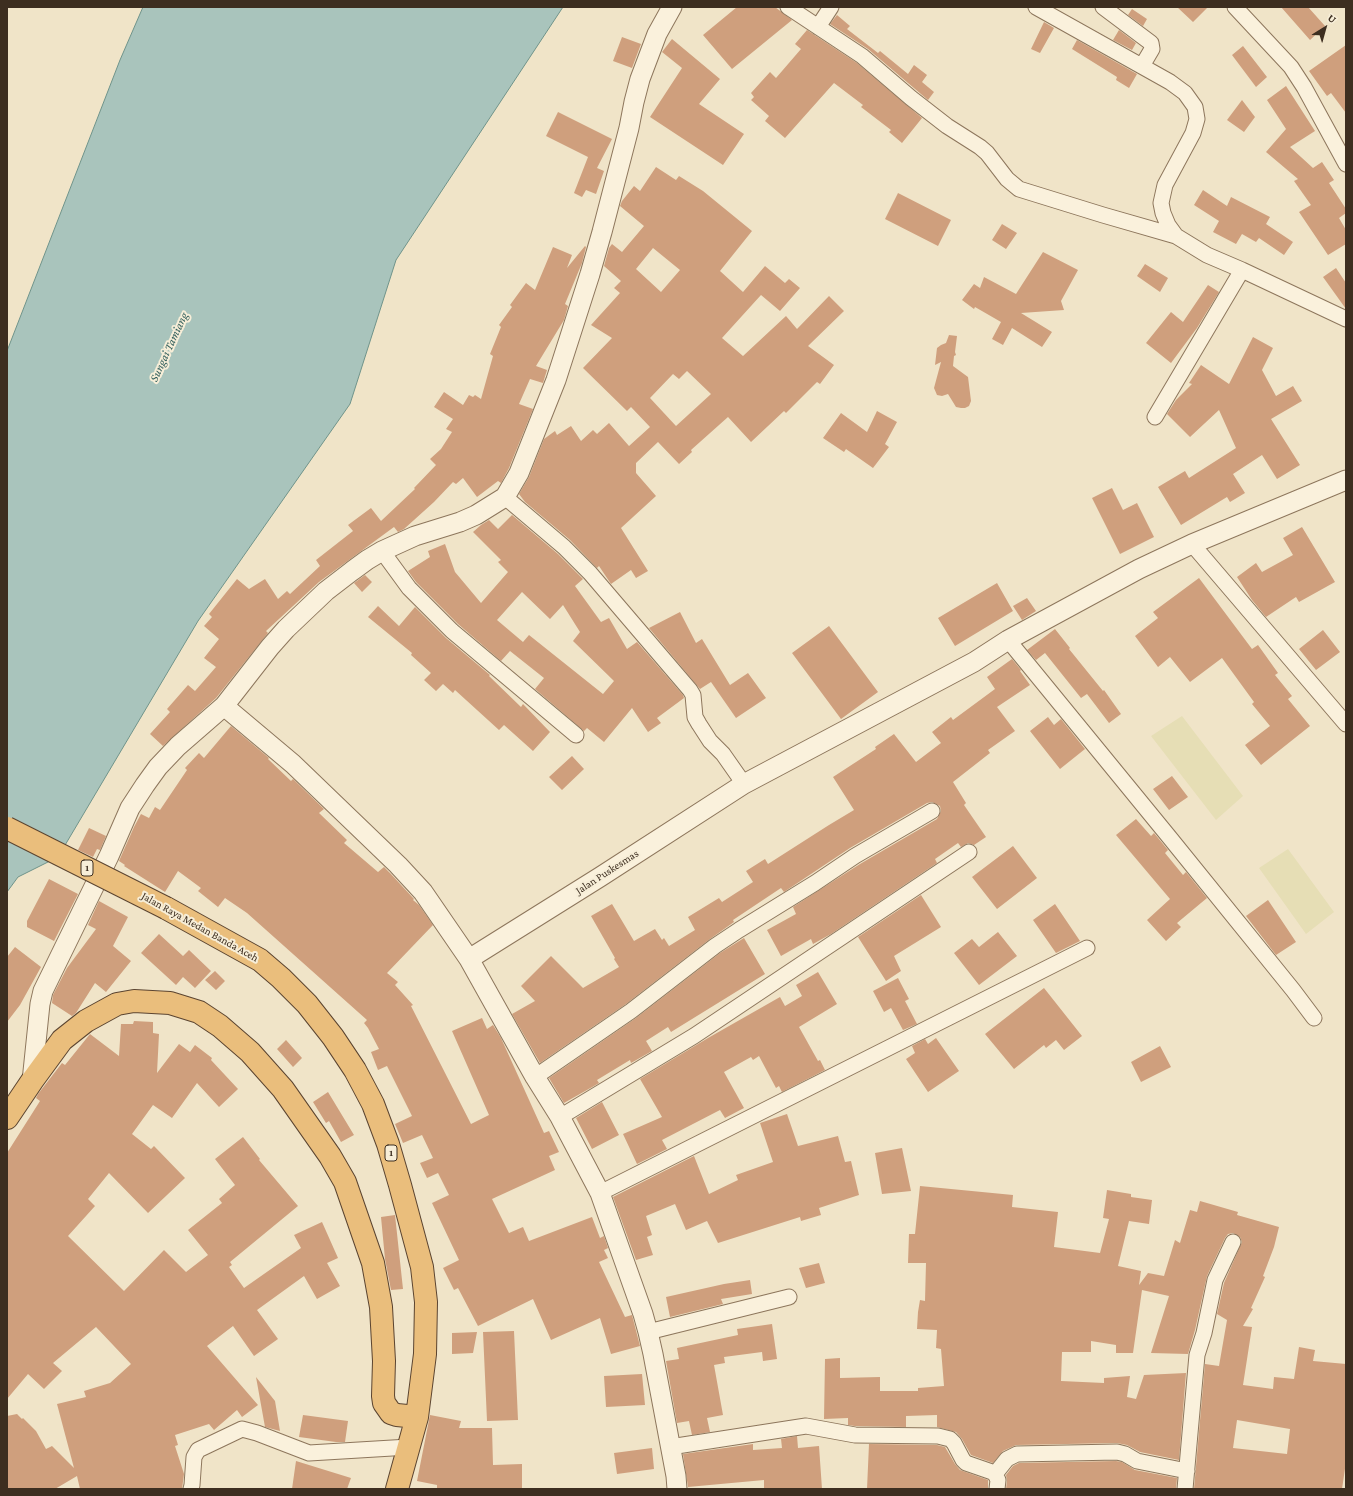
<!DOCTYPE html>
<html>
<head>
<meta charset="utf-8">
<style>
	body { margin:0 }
	#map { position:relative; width:1353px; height:1496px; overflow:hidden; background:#f0e4c8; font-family:"Crimson Pro",serif }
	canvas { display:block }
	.frame { position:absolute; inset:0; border:8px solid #3d2e20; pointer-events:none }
	.north { position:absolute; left:1305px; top:8px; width:40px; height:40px; -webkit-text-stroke:3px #f7eed8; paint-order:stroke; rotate:37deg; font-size:11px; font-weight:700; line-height:16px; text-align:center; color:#3d2e20 }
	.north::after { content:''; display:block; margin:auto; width:14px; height:18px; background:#3d2e20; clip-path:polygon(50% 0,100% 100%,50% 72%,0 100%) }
</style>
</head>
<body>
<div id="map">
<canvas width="1353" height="1496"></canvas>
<div class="frame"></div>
<div class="north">U</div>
</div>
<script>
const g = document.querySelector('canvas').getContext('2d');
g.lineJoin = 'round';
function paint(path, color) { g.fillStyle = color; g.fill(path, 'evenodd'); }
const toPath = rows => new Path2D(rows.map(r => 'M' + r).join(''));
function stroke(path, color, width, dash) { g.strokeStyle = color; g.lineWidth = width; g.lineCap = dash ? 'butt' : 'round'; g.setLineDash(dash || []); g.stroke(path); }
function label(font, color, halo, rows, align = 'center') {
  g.font = font + ' "Crimson Pro",serif'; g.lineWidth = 4; g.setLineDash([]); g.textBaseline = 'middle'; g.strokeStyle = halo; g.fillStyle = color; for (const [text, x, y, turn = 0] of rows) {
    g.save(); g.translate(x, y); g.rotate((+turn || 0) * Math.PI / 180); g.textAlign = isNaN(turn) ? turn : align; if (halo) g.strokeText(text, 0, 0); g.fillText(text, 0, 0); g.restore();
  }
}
paint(toPath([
	[1182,716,1243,796,1216,820,1151,736],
	[1288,849,1334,912,1306,934,1259,868]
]), '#e6deb5');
const water = toPath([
	[143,7,563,7,396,260,350,404,198,621,58,857,18,877,7,892,7,351,120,60,143,7]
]);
paint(water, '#a9c4bc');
stroke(water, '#6f938a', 1);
paint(toPath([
	[737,7,775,7,792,20,732,69,703,35],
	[1177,7,1208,7,1193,22],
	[1281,7,1308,7,1325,26,1310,40],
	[1132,9,1147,19,1143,26,1128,15],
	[837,15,850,26,847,29,878,53,880,51,908,74,914,65,927,75,922,82,934,92,928,100,868,49,830,24],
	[1044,22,1054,28,1040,53,1031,49],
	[807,30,857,63,922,118,902,143,889,132,891,130,861,107,863,105,834,83,785,138,765,121,769,116,751,100,754,97,751,93,770,72,776,78,801,49,795,44],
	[1119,30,1136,43,1132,50,1113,40],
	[622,37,641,44,632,68,613,61],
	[672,39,720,79,699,104,744,134,723,165,650,117,682,68,662,52],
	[1077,40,1137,74,1129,88,1116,80,1117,77,1072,49],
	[1346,45,1346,113,1331,93,1327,96,1309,71],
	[1243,46,1267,77,1256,87,1232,55],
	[1286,86,1315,131,1290,147,1313,168,1322,162,1334,180,1329,183,1346,209,1346,213,1339,218,1346,230,1346,244,1328,255,1299,212,1311,205,1294,181,1298,179,1266,152,1286,129,1267,100],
	[1242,100,1255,117,1244,132,1227,120],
	[558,112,612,139,597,168,604,171,596,194,586,190,582,197,574,193,588,157,546,136],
	[656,167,676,180,679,176,703,191,752,231,720,271,743,292,765,266,785,283,789,279,800,288,780,311,761,295,722,338,743,356,786,316,797,329,829,296,844,311,808,346,834,365,820,384,817,382,786,413,784,411,751,442,728,417,691,450,692,452,679,464,658,442,636,463,636,473,656,496,621,528,648,571,636,578,631,570,611,584,599,566,597,568,570,540,525,502,519,494,529,477,544,439,555,431,557,435,571,426,581,441,593,430,597,434,609,423,629,446,650,427,631,407,627,411,583,368,612,338,591,325,620,293,614,288,621,281,604,266,609,248,612,244,622,252,644,226,620,206,622,201,634,186,640,191],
	[653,248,680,270,661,292,636,269],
	[687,371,711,394,676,426,650,398,673,374,679,379],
	[1203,190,1227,206,1231,197,1270,217,1266,224,1293,242,1284,255,1259,238,1256,242,1242,234,1236,244,1213,232,1219,221,1194,205],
	[898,193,951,220,938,246,885,219],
	[1002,224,1017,233,1006,249,992,240],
	[585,246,586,247,582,263,565,304,568,306,564,320,536,366,547,370,543,383,530,379,519,404,533,409,509,468,501,483,498,481,477,497,463,478,456,484,453,482,434,502,404,529,398,532,394,527,319,582,266,631,268,633,216,698,163,746,150,734,170,712,167,709,188,685,195,691,216,667,204,658,219,639,204,626,212,617,209,614,237,579,249,589,265,579,278,599,287,591,290,594,320,566,316,560,353,531,348,525,371,508,381,521,415,489,414,488,436,465,430,459,441,449,452,432,446,429,453,419,434,407,444,392,463,405,469,395,473,397,475,395,481,399,493,356,490,354,501,327,499,325,512,307,510,305,526,283,535,290,553,247,572,255,567,268],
	[1043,252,1078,270,1061,301,1064,310,1021,313,1052,332,1042,347,1012,328,1003,345,992,339,1001,322,975,307,974,309,962,300,974,284,980,288,984,277,1016,294],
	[1145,264,1168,278,1160,292,1137,276],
	[1336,268,1346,283,1346,309,1323,277],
	[1208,285,1219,292,1197,328,1171,363,1146,343,1171,312,1183,322],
	[949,335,957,336,955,352,956,355,954,356,953,366,968,377,971,401,969,406,965,408,961,408,956,407,948,394,942,396,937,395,934,388,941,362,935,365,937,348,941,345,946,343],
	[1253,337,1273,348,1262,370,1276,396,1293,386,1302,401,1271,419,1300,465,1277,479,1262,455,1233,474,1245,493,1230,502,1227,497,1181,525,1158,487,1185,471,1189,478,1236,448,1219,410,1190,437,1167,414,1176,400,1192,384,1189,383,1201,365,1229,384],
	[877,411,897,422,885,444,889,447,873,468,846,449,844,452,823,438,841,413,867,432],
	[1112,488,1123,510,1137,503,1154,537,1120,554,1092,498],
	[512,515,558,554,583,579,575,586,601,622,609,618,627,649,637,642,683,695,684,698,657,718,661,723,648,732,632,708,604,742,587,728,584,731,535,689,544,678,510,651,501,661,458,624,416,582,408,571,430,557,428,551,445,544,455,572,481,603,508,572,498,562,501,560,473,532,481,525,489,520,498,529],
	[522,592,550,619,563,605,580,632,573,641,614,681,603,694,529,635,523,642,497,620],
	[1302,527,1335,582,1299,602,1296,597,1266,617,1252,600,1237,577,1256,563,1262,572,1293,555,1283,538],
	[365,575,372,582,362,592,354,583],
	[1199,578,1252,649,1258,645,1278,673,1275,675,1292,696,1288,699,1310,726,1261,765,1245,745,1270,726,1252,704,1254,702,1222,658,1190,682,1170,657,1158,667,1135,636,1158,618,1153,612],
	[997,583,1013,611,955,646,938,618],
	[1027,598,1036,611,1022,620,1013,606],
	[378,606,399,626,415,607,446,638,490,675,489,676,521,707,523,704,550,732,533,751,504,725,499,730,455,690,453,693,443,684,436,691,424,680,431,673,411,655,412,653,368,617],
	[680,612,696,643,702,639,730,685,748,673,766,698,736,718,711,682,700,689,649,628],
	[829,626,878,692,841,719,792,653],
	[1055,629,1070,648,1069,649,1103,691,1104,690,1121,714,1109,723,1087,694,1081,698,1045,653,1036,660,1027,650],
	[1323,630,1340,652,1316,670,1299,649],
	[1012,659,1021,670,1020,671,1030,685,997,707,1015,731,988,750,990,753,953,782,966,803,964,805,986,837,974,845,968,843,961,847,958,843,935,859,937,863,831,934,813,944,811,939,781,956,767,930,796,914,793,907,860,864,937,819,941,811,940,806,932,802,927,803,850,848,784,892,781,888,733,920,734,922,710,939,626,1004,540,1063,512,1014,535,1001,521,986,551,956,583,988,619,967,614,959,615,958,591,916,612,904,634,941,655,929,662,940,664,938,669,946,695,930,688,917,719,898,722,902,753,882,746,871,765,859,768,864,829,825,854,810,833,777,876,749,875,747,894,734,916,762,941,743,932,732,951,717,953,720,995,689,987,677],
	[1048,717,1054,725,1061,719,1085,749,1060,769,1030,731],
	[231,726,269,758,268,759,291,781,293,779,324,809,319,813,347,840,344,843,378,872,384,867,390,873,414,899,413,900,419,905,433,925,387,973,398,982,395,985,413,1005,411,1006,471,1124,489,1115,452,1031,482,1018,487,1029,493,1025,501,1038,544,1133,549,1131,559,1152,549,1156,555,1170,492,1199,509,1233,523,1227,529,1241,592,1217,600,1238,604,1236,608,1248,604,1250,608,1258,599,1262,625,1317,632,1315,640,1346,611,1354,600,1318,551,1340,533,1299,478,1326,458,1288,454,1290,443,1268,459,1260,432,1203,449,1195,438,1173,427,1178,420,1163,433,1158,422,1135,403,1143,395,1124,412,1116,387,1066,378,1070,371,1052,379,1049,368,1028,364,1023,367,1020,247,913,225,898,218,907,198,891,201,888,178,871,165,892,124,866,125,865,119,861,134,827,141,814,149,818,155,807,160,810,187,770,185,768,199,753,204,758],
	[572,756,584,769,562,790,549,777],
	[1172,776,1188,797,1169,810,1153,789],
	[1136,819,1151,836,1154,833,1168,850,1165,853,1183,875,1186,872,1207,898,1177,923,1181,927,1166,941,1147,920,1170,899,1116,835],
	[89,828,106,836,100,850,97,849,93,857,78,850],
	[1013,846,1037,878,997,909,972,877],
	[49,879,78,894,54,941,27,927,27,921],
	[921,895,941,927,894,956,901,971,886,981,858,937],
	[1268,900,1296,942,1276,955,1246,916],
	[99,901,128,917,113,946,131,961,106,992,95,983,76,1013,72,1016,52,1003,53,995,67,968,96,929,88,925],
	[1055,904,1080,941,1056,953,1033,920],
	[998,932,1017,956,979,985,954,953,972,939,979,947],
	[159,934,183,956,189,950,211,971,195,988,183,977,176,985,141,953],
	[744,938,765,974,671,1032,668,1027,646,1041,652,1051,631,1063,630,1060,597,1080,599,1083,594,1086,564,1103,549,1078,636,1018,720,953],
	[15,947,41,967,20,1005,7,1022,7,957],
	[215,971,225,981,216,990,205,980],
	[818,972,837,1004,799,1027,818,1061,820,1060,825,1070,782,1092,779,1086,776,1088,759,1056,753,1060,751,1057,724,1072,744,1108,725,1118,720,1110,662,1140,667,1149,637,1164,623,1134,662,1117,640,1079,708,1038,780,997,785,1006,802,996,796,985],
	[898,978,909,999,905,1001,917,1024,903,1030,891,1008,884,1012,873,991],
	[1044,988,1082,1036,1064,1050,1056,1040,1046,1048,1044,1045,1014,1069,985,1034],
	[134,1021,153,1022,153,1033,159,1034,157,1073,179,1044,190,1052,195,1045,212,1058,211,1060,238,1089,219,1107,197,1083,172,1118,153,1105,132,1134,151,1149,154,1146,185,1178,148,1213,109,1173,88,1199,95,1206,68,1236,124,1291,164,1250,186,1272,208,1255,188,1230,222,1203,219,1199,235,1185,215,1159,243,1137,260,1159,259,1160,298,1206,230,1262,232,1265,229,1267,244,1288,301,1248,294,1235,322,1222,338,1258,327,1263,340,1286,317,1299,304,1276,257,1310,278,1339,254,1356,233,1326,207,1346,258,1405,242,1417,237,1410,214,1430,209,1424,175,1435,178,1445,175,1446,184,1474,182,1489,80,1489,77,1476,55,1489,7,1489,7,1416,17,1414,22,1419,23,1418,36,1431,46,1449,52,1446,74,1468,57,1404,86,1397,84,1391,110,1383,131,1364,96,1327,53,1363,62,1371,44,1389,28,1374,7,1399,7,1153,40,1101,36,1098,38,1094,62,1063,65,1065,90,1034,119,1056,121,1024,133,1024],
	[936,1038,959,1071,928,1092,906,1059,915,1053,912,1046,925,1039,928,1044],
	[286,1040,302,1058,293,1067,277,1049],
	[1160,1046,1171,1067,1141,1082,1131,1062],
	[328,1092,354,1135,341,1142,329,1121,326,1123,313,1102],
	[602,1102,619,1135,592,1149,576,1118],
	[787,1114,798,1146,838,1136,845,1162,851,1161,859,1195,819,1208,821,1215,801,1221,800,1217,718,1243,707,1221,686,1230,675,1204,646,1216,652,1235,647,1237,653,1255,636,1260,613,1197,694,1156,709,1194,738,1180,736,1175,773,1162,760,1123],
	[902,1148,911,1191,882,1194,875,1153],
	[920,1186,1013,1195,1012,1207,1058,1212,1054,1247,1100,1253,1109,1219,1103,1218,1107,1190,1131,1194,1131,1197,1152,1200,1149,1224,1129,1221,1118,1266,1141,1271,1139,1285,1148,1273,1164,1276,1175,1240,1180,1243,1190,1210,1197,1212,1200,1201,1238,1212,1237,1215,1279,1227,1274,1247,1263,1276,1265,1277,1251,1308,1253,1309,1243,1326,1252,1327,1243,1385,1273,1389,1274,1377,1294,1379,1299,1347,1315,1350,1313,1361,1346,1364,1346,1462,1342,1489,1194,1489,1205,1364,1219,1366,1227,1320,1217,1314,1224,1283,1242,1242,1240,1237,1233,1233,1228,1234,1225,1238,1207,1276,1195,1330,1188,1354,1151,1353,1169,1296,1142,1290,1133,1353,1116,1353,1116,1345,1091,1341,1091,1352,1062,1352,1061,1381,1104,1383,1104,1378,1130,1376,1127,1397,1136,1399,1144,1375,1186,1373,1179,1460,1140,1452,1127,1445,1117,1443,1016,1445,1003,1451,993,1463,971,1455,962,1439,956,1432,937,1427,937,1415,906,1416,906,1427,855,1426,848,1425,848,1418,824,1419,825,1359,840,1358,840,1378,880,1377,880,1391,918,1391,918,1388,944,1386,941,1349,936,1348,937,1330,917,1329,918,1312,920,1300,925,1301,926,1263,908,1263,909,1234,915,1234],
	[1237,1420,1290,1429,1287,1454,1233,1448],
	[395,1215,403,1289,391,1290,385,1259,381,1217],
	[819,1263,825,1283,806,1288,799,1268],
	[750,1280,752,1294,721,1299,723,1304,670,1317,666,1297,724,1284],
	[772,1324,777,1359,763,1361,762,1352,724,1357,725,1363,714,1365,723,1415,707,1418,710,1432,692,1435,689,1421,677,1423,666,1361,679,1359,677,1348,738,1335,737,1329],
	[514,1331,518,1420,487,1421,483,1332],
	[477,1332,473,1353,452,1354,452,1333],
	[642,1374,645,1405,606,1407,604,1376],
	[256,1377,275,1401,280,1431,265,1427],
	[303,1415,348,1421,345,1442,336,1442,299,1437],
	[430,1415,461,1421,459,1428,492,1428,493,1465,522,1464,522,1489,437,1489,437,1485,417,1481],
	[797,1436,798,1448,819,1446,822,1489,764,1489,764,1480,688,1487,683,1454,753,1444,753,1450,782,1448,781,1439],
	[869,1444,937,1445,945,1447,955,1464,960,1470,988,1480,988,1489,867,1489],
	[652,1448,654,1469,617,1474,614,1453],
	[296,1461,351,1478,347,1489,292,1489],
	[1116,1461,1122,1462,1135,1470,1177,1478,1176,1489,1006,1489,1007,1481,1006,1475,1013,1466,1019,1463]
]), '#cf9f7d');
const minor = toPath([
	[788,7,862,56,911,98,947,126,980,147,987,153,1007,179,1019,189,1103,215,1176,236,1207,255,1242,270,1346,319],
	[1036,7,1170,82,1185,93,1195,107,1197,119,1193,133,1165,185,1161,203,1163,213,1168,225,1176,236],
	[1103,7,1151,43,1152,49,1142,66],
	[1235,7,1291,67,1304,87,1346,164],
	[818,27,831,7],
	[1155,417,1242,270],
	[505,497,564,547,590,573,690,690,693,695,695,717,699,724,710,741,723,754,744,784],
	[1192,544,1346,724],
	[382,551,409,588,452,631,576,735],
	[1008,640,1170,838,1293,990,1314,1018],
	[535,1077,631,1011,715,946,739,930,815,883,855,856,932,811],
	[560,1117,694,1036,969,852],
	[600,1193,1087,948],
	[648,1332,789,1297],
	[670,1447,806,1426,855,1435,938,1436,950,1439,954,1443,963,1460,966,1463,992,1472,995,1474,998,1480,997,1489],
	[995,1474,1007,1459,1017,1454,1117,1452,1125,1454,1137,1461,1187,1471],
	[191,1489,192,1485,194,1457,198,1450,242,1429,257,1433,309,1453,409,1447],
	[1185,1489,1197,1355,1204,1333,1215,1280,1233,1242]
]);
const tertiary = toPath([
	[224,706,293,764,398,865,423,892,469,959,535,1077,560,1117,600,1193,643,1314,648,1332,653,1354,676,1476,677,1489],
	[469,959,600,877,744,784,974,662,1008,640,1139,569,1192,544,1346,480],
	[32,1081,40,1004,43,991,109,856,130,808,145,785,158,767,178,746,224,706,270,647,286,629,326,591,352,571,367,560,382,551,415,536,460,522,476,515,505,497,519,473,556,380,590,274,602,232,629,128,634,102,640,79,657,34,672,7]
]);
const trunk = toPath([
	[166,908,260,960,281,978,307,1004,333,1037,355,1070,373,1104,388,1144,400,1185,422,1267,426,1302,425,1354,417,1417,397,1489],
	[7,1118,32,1081,62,1040,86,1021,117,1004,134,1001,170,1003,199,1012,220,1026,250,1052,283,1089,330,1156,345,1182,373,1263,381,1307,384,1361,383,1396,384,1403,391,1413,397,1415,417,1417]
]);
stroke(minor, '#8d765c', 17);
stroke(tertiary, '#8d765c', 21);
stroke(trunk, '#5b4430', 24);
stroke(minor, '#faf1dc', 15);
stroke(tertiary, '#faf1dc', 19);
stroke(trunk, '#eabe7c', 22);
const trunkBridge = toPath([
	[7,828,166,908]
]);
stroke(trunkBridge, '#5b4430', 24, []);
stroke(trunkBridge, '#eabe7c', 22);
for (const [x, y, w] of [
	[87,868,12],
	[391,1153,12]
]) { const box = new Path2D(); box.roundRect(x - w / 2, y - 8, w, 16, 3); g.fillStyle = '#f7eed8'; g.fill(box); stroke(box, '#3d2e20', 1); }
label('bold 10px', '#3d2e20', null, [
	["1",87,868],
	["1",391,1153]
]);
label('11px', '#3d2e20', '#f7eed8', [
	["Jalan Puskesmas",607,872,-33],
	["Jalan Raya Medan Banda Aceh",200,927,29]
]);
label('italic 12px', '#2f5d5a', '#f7eed8', [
	["Sungai Tamiang",169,347,-65]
]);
</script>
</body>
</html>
